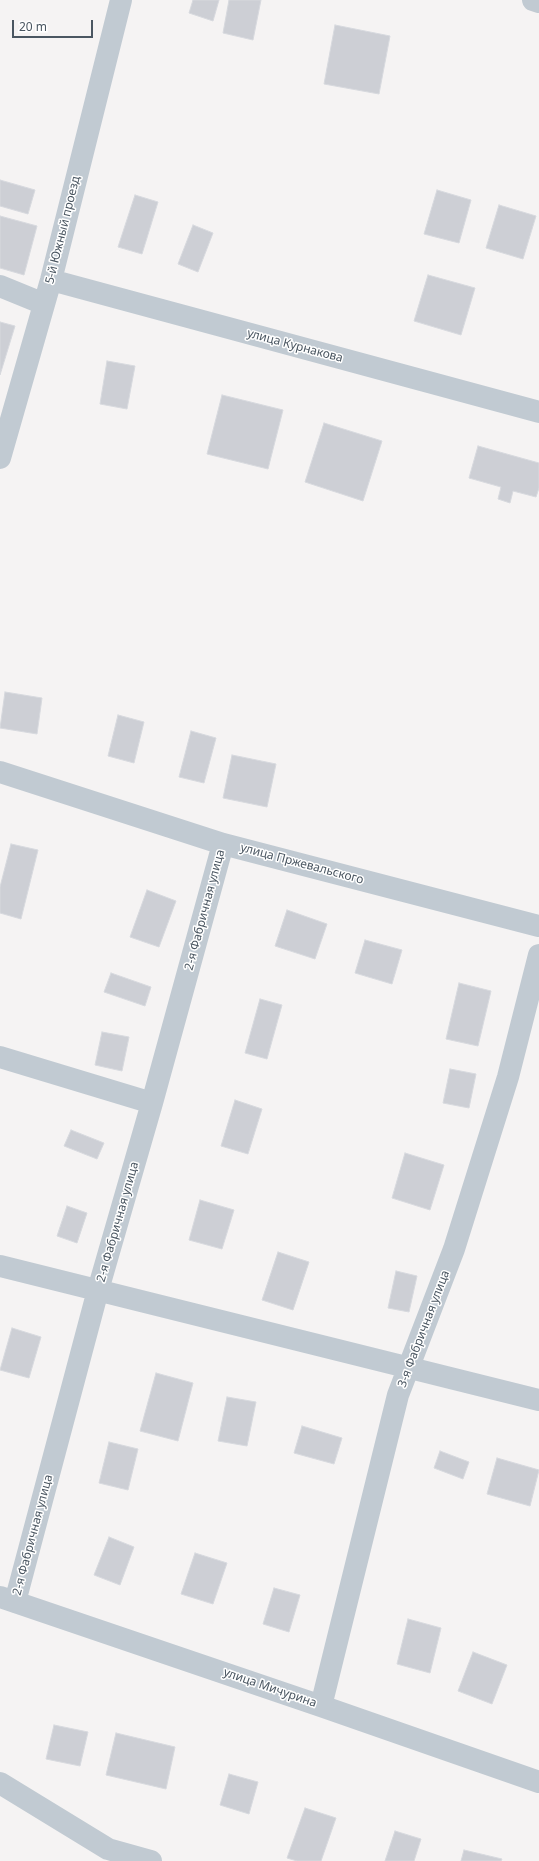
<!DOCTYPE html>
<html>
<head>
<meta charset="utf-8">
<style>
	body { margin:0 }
	#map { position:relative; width:539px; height:1861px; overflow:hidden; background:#f5f3f3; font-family:"Noto Sans",sans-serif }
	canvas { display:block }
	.scale { position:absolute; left:12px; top:20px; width:81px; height:18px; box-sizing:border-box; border:2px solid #4a5661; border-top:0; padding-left:5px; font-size:12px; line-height:14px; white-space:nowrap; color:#4a5661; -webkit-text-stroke:3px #fff; paint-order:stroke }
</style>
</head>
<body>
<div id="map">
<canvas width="539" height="1861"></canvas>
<div class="scale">20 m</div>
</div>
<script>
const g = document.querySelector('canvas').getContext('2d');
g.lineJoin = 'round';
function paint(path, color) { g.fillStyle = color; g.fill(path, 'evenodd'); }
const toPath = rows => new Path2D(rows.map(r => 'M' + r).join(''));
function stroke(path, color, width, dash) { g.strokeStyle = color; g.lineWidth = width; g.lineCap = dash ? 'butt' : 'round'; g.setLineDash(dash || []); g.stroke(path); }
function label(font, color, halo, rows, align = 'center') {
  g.font = font + ' "Noto Sans",sans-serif'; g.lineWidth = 3; g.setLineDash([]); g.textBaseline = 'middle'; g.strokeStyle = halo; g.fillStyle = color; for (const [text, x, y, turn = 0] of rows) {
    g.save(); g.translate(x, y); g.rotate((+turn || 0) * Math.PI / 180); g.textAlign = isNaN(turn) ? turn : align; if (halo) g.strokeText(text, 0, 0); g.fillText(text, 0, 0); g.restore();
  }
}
const building = toPath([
	[193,0,219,0,213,21,189,13,193,0],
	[229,0,261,0,253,40,223,33,229,0],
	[335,25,390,36,379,94,324,84,335,25],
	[0,180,35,190,28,214,0,206,0,180],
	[437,190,471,200,459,243,424,234,437,190],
	[135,195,158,202,142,254,118,247,135,195],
	[499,205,536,216,523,259,486,248,499,205],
	[0,216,37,226,24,275,0,268,0,216],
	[193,225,213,233,198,272,178,264,193,225],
	[428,275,475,288,461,335,414,321,428,275],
	[0,322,15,326,0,375,0,322],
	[107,361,135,366,127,409,100,404,107,361],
	[222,395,283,410,268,469,207,454,222,395],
	[324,423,382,441,363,501,305,482,324,423],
	[478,446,539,463,539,488,536,497,513,491,510,503,498,499,501,487,469,478,478,446],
	[5,692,42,698,37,734,0,728,5,692],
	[118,715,144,722,134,763,108,756,118,715],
	[191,731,216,738,204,783,179,777,191,731],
	[232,755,276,764,267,807,223,798,232,755],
	[11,844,38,850,21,919,0,913,0,887,11,844],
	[147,890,176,901,159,947,130,937,147,890],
	[287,910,327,924,315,959,275,946,287,910],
	[365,940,402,950,392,984,355,973,365,940],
	[111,973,151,987,145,1006,104,992,111,973],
	[459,983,491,991,478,1046,446,1039,459,983],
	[260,999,282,1005,267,1059,245,1053,260,999],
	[102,1032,129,1037,122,1071,95,1065,102,1032],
	[450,1069,476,1074,469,1108,443,1103,450,1069],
	[235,1100,262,1109,248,1154,221,1146,235,1100],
	[71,1130,104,1143,97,1159,64,1146,71,1130],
	[405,1153,444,1165,430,1210,392,1198,405,1153],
	[200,1200,234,1210,222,1249,189,1240,200,1200],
	[67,1206,87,1213,77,1243,57,1236,67,1206],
	[278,1252,309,1262,293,1310,262,1300,278,1252],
	[396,1271,417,1276,409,1312,388,1308,396,1271],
	[12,1328,41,1337,29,1378,0,1370,12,1328],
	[156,1373,193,1383,178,1441,140,1431,156,1373],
	[227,1397,256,1402,247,1446,218,1441,227,1397],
	[302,1426,342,1438,334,1464,294,1453,302,1426],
	[109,1442,138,1449,128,1490,99,1483,109,1442],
	[440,1451,469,1462,463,1479,434,1468,440,1451],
	[497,1458,539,1470,530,1506,487,1494,497,1458],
	[109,1537,134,1547,120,1585,94,1575,109,1537],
	[195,1553,227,1563,213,1604,181,1594,195,1553],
	[274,1588,300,1595,289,1632,263,1624,274,1588],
	[408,1619,441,1628,430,1673,397,1664,408,1619],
	[473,1652,507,1665,492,1704,458,1691,473,1652],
	[54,1725,88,1732,80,1766,46,1759,54,1725],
	[116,1733,175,1747,166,1789,106,1775,116,1733],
	[229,1774,258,1782,249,1814,220,1805,229,1774],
	[305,1808,336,1818,321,1861,297,1861,287,1858,305,1808],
	[395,1831,421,1839,414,1861,385,1861,395,1831],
	[464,1850,502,1859,501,1861,461,1861,464,1850]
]);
paint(building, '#cdcfd5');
stroke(building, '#d7d9de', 1);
stroke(toPath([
	[533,0,539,2],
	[51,280,539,412],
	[0,286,44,304],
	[0,458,51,280,121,0],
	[0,772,223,844,539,926],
	[0,1057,152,1103],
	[0,1266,539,1400],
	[0,1597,321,1706,539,1782],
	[15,1602,98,1290,152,1103,223,844],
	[321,1706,398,1395,454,1249,508,1077,539,955],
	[0,1783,108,1849,151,1861]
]), '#c1cad2', 22);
label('12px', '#4a5661', '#fff', [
	["5-й Южный проезд",63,230,-76],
	["улица Курнакова",295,346,15],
	["улица Пржевальского",302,864,15],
	["2-я Фабричная улица",205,910,-75],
	["2-я Фабричная улица",118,1222,-74],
	["3-я Фабричная улица",424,1329,-69],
	["2-я Фабричная улица",33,1535,-75],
	["улица Мичурина",270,1688,19]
]);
</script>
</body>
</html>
